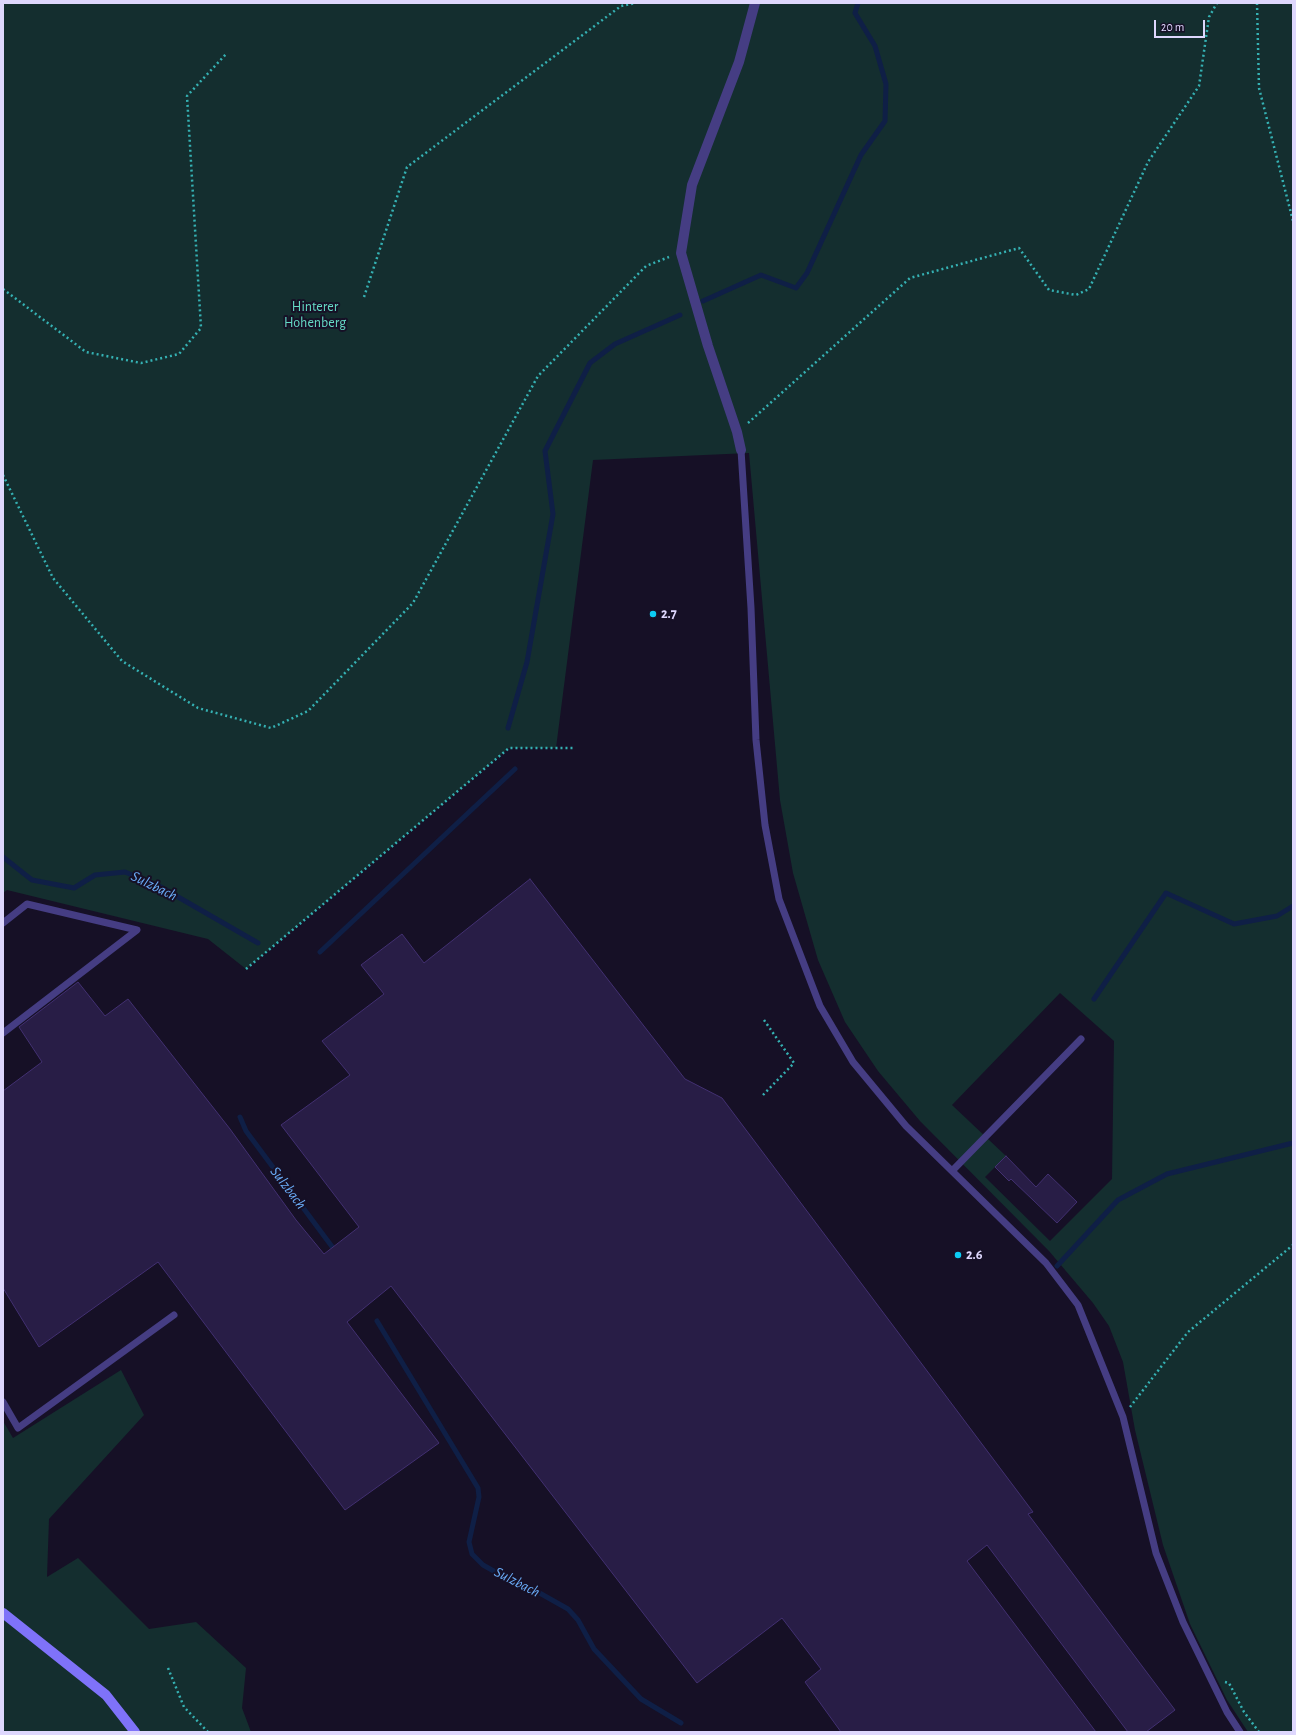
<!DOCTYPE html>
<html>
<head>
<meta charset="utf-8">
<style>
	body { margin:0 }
	#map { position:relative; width:1296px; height:1735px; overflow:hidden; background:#161026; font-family:"Alegreya Sans",sans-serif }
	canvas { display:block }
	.frame { position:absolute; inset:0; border:4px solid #ded7fd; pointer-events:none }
	.scale { position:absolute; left:1154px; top:20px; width:51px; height:18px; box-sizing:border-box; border:2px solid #ded7fd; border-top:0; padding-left:5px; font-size:12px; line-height:14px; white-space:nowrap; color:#ded7fd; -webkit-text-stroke:3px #161026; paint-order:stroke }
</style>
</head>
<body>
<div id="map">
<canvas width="1296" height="1735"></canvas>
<div class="frame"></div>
<div class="scale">20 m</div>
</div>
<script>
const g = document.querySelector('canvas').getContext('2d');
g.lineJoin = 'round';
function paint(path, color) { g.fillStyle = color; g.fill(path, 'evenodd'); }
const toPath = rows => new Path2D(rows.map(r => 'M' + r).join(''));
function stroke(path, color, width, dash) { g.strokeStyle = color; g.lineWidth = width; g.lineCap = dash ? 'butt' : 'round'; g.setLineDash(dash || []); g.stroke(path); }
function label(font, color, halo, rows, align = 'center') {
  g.font = font + ' "Alegreya Sans",sans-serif'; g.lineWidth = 4; g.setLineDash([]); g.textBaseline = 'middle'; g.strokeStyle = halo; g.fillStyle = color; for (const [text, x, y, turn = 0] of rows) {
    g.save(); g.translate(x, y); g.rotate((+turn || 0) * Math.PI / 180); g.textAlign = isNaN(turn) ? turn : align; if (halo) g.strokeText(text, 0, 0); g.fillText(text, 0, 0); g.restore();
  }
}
paint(toPath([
	[3,3,1293,3,1293,1732,1248,1732,1227,1700,1190,1624,1163,1545,1135,1430,1123,1362,1109,1326,1093,1303,1049,1251,920,1121,878,1071,845,1022,818,960,793,873,780,800,749,453,593,460,556,748,509,748,246,969,208,939,7,890,3,893],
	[1060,993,1114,1041,1112,1179,1050,1241,985,1177,1006,1156,952,1105],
	[121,1370,144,1415,49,1519,47,1577,78,1558,149,1629,196,1622,246,1668,242,1708,251,1732,3,1732,3,1421,13,1438]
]), '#142e2f');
stroke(toPath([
	[703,301,761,275,796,288,807,273,861,155,885,121,886,84,875,46,855,13,858,3],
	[508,728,527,662,553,514,545,451,590,363,615,344,680,315],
	[3,857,32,880,74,888,95,875,125,872,159,886,258,943],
	[320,952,515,769],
	[1094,999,1166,893,1234,924,1277,916,1293,906],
	[240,1117,246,1131,336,1252],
	[1057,1266,1118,1200,1167,1174,1293,1143],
	[377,1321,478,1488,479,1497,469,1542,472,1554,483,1565,499,1574,536,1591,568,1609,578,1620,594,1649,641,1699,681,1723]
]), '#0f1f46', 5);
const building = toPath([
	[530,879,685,1079,722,1098,1015,1488,1033,1512,1028,1514,1175,1710,1146,1732,1128,1732,987,1545,967,1561,1096,1732,841,1732,805,1682,821,1669,782,1618,697,1683,391,1286,347,1322,439,1443,345,1510,158,1262,39,1347,3,1288,3,1091,42,1062,19,1027,78,982,105,1016,128,999,230,1129,296,1220,324,1254,359,1227,281,1125,350,1075,322,1041,384,994,361,965,402,934,424,963,530,879],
	[1006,1156,1036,1187,1048,1174,1077,1202,1057,1223,1011,1179,1009,1181,995,1167,1006,1156]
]);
paint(building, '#281d46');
stroke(building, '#423071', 1);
stroke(toPath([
	[1257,3,1259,88,1293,221],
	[3,289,86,352,141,363,179,354,201,328,187,96,227,53],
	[364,297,407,167,621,6,636,3],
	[748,423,910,278,1019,248,1049,290,1076,295,1089,289,1148,162,1199,86,1209,17,1217,3],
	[3,475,53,578,122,661,198,708,271,728,308,711,413,603,538,376,646,266,669,257],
	[246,969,509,748,574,748],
	[763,1095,794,1063,764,1020],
	[1130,1407,1188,1332,1293,1245],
	[168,1668,184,1707,208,1732],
	[1225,1682,1229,1683,1244,1712,1259,1732]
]), '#35b1b3', 2.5, [2, 3]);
stroke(toPath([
	[741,450,751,608,756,740,765,825,779,899,820,1006,853,1062,906,1126,1046,1263,1078,1305,1123,1417,1156,1553,1183,1622,1227,1712,1240,1732],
	[3,923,27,904,137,930,3,1033],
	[952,1171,1081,1039],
	[3,1402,18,1428,174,1315]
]), '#453d83', 7);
stroke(toPath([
	[741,450,737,432,708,346,681,253,692,185,739,62,755,3]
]), '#453d83', 10);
stroke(toPath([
	[3,1613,106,1695,135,1732]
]), '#7f72f9', 10);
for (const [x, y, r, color] of [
	[653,614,4,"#0cccf4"],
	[958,1255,4,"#0cccf4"]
]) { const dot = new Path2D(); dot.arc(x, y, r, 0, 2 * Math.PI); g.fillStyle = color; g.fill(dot); stroke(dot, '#161026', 1.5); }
label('14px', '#65dbc6', '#161026', [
	["Hinterer",315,307],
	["Hohenberg",315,323]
]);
label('bold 14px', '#ded7fd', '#161026', [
	["2.7",661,614],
	["2.6",966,1255]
], 'left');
label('italic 15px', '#6aacf8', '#161026', [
	["Sulzbach",154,886,26],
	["Sulzbach",288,1188,53],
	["Sulzbach",517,1582,27]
]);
</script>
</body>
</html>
